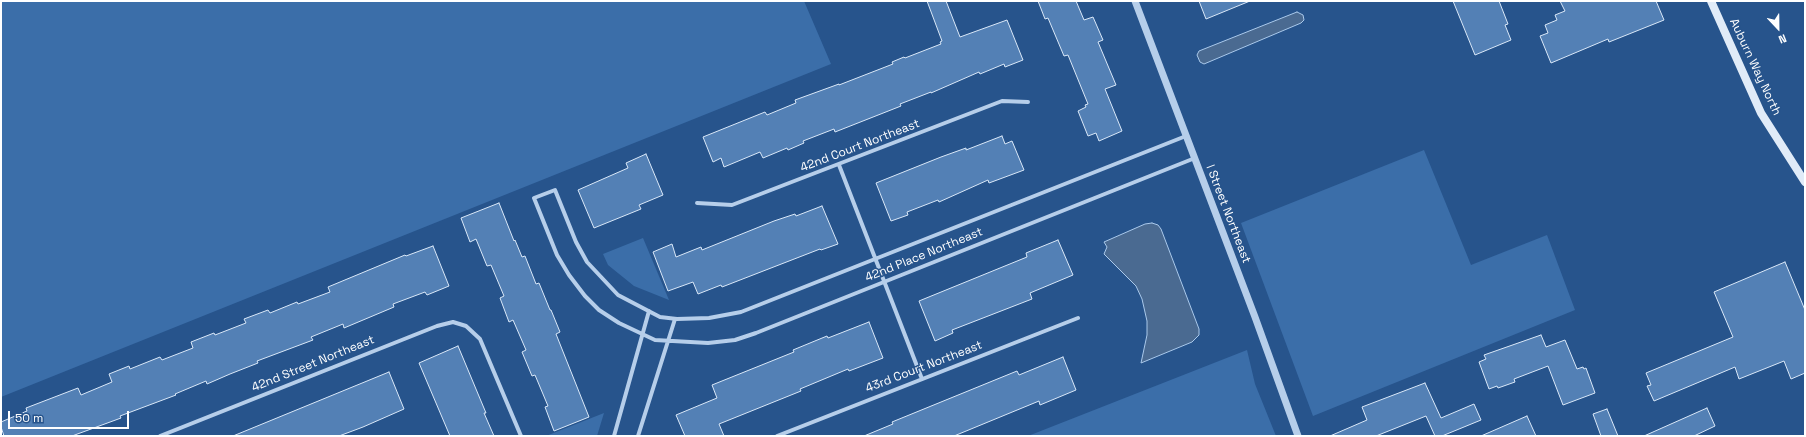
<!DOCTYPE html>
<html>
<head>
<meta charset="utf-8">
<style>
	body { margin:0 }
	#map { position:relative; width:1806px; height:437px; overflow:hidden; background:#27548c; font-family:"Space Grotesk",sans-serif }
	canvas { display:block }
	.frame { position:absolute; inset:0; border:2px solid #fff; pointer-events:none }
	.north { position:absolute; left:1758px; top:8px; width:40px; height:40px; -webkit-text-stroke:3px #27548c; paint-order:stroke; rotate:158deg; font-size:11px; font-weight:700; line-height:16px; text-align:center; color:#fff }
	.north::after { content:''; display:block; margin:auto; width:14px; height:18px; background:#fff; clip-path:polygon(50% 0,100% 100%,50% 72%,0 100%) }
	.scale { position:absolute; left:8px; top:411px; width:121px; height:18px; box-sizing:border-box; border:2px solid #fff; border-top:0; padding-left:5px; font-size:12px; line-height:14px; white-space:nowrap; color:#fff; -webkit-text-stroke:3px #27548c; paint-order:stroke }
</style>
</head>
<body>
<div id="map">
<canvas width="1806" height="437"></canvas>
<div class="frame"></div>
<div class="north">N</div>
<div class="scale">50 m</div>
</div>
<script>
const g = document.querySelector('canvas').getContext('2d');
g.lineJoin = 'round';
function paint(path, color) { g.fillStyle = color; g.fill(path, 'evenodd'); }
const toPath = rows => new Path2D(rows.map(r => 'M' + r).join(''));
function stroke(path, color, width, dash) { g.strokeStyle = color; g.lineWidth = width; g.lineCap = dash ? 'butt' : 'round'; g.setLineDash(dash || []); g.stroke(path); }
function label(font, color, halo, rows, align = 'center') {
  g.font = font + ' "Space Grotesk",sans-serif'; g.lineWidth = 3; g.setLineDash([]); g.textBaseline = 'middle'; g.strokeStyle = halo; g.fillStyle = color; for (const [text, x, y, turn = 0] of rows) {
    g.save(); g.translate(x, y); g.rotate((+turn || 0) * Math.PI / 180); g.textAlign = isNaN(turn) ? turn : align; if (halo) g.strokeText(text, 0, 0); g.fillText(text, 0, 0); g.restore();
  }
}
paint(toPath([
	[1,1,804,1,831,64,1,397],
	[1424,150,1471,265,1547,235,1575,310,1313,416,1241,223],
	[643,238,669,300,634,286,608,265,603,254],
	[1247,350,1255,384,1276,436,1028,436],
	[604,413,597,436,546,436]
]), '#3b6ea9');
const water = toPath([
	[1297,12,1303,15,1304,20,1301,23,1204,64,1200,62,1197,55,1199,51,1297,12],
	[1152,223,1158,225,1161,229,1199,329,1199,335,1192,342,1141,363,1147,335,1147,321,1142,299,1136,286,1104,254,1107,247,1104,242,1145,224,1152,223]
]);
paint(water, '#4a6a91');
stroke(water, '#aac9eb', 1);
const building = toPath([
	[927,1,946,1,960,37,1007,20,1023,60,1005,67,1004,64,980,74,979,72,931,93,931,92,900,104,901,106,835,132,834,129,803,141,804,143,788,150,787,148,763,158,760,152,724,167,721,158,713,162,703,137,765,112,767,115,796,103,795,100,839,84,839,85,893,64,892,62,904,57,905,58,941,44,940,42,942,41,927,1],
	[1038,1,1076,1,1084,20,1093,17,1103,40,1098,42,1116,85,1105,89,1122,131,1099,141,1096,133,1088,136,1078,111,1086,107,1085,105,1088,104,1068,55,1064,56,1048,18,1045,19,1038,1],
	[1199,1,1250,1,1206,19,1199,1],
	[1453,1,1499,1,1508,24,1505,25,1511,40,1475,55,1453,1],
	[1560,1,1656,1,1664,20,1609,42,1608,39,1551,63,1540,36,1548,33,1545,25,1557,20,1555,15,1565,11,1560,1],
	[1002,136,1005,144,1012,141,1024,170,989,183,988,180,939,202,938,200,907,212,908,215,891,221,876,183,941,157,966,148,966,150,1002,136],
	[646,154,663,195,639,205,641,209,594,228,578,190,628,168,626,163,646,154],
	[499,203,514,241,515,240,522,257,525,256,536,284,539,283,550,310,551,310,560,332,556,334,589,417,554,431,545,407,548,406,535,375,532,376,522,352,526,350,513,320,509,322,500,298,504,296,491,265,487,266,476,239,470,242,461,218,499,203],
	[822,206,838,244,821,250,820,249,722,287,721,285,698,294,693,282,668,291,653,252,672,244,676,257,701,247,702,250,774,221,795,214,796,216,822,206],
	[1058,240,1073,275,1030,293,1032,299,952,330,953,333,935,341,919,301,1027,257,1026,253,1058,240],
	[433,246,449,286,427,295,425,292,393,304,394,307,344,328,343,324,311,337,313,340,257,361,258,363,230,374,207,384,206,381,175,394,176,395,120,416,121,418,72,436,4,436,1,427,1,422,27,411,26,408,78,388,81,395,112,382,109,374,129,366,130,369,160,357,162,360,193,348,191,342,214,333,215,335,246,323,244,319,268,310,270,313,297,302,298,304,330,292,328,287,405,255,406,256,433,246],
	[1785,262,1805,310,1805,373,1791,379,1784,361,1739,379,1735,367,1654,401,1647,386,1651,385,1646,373,1733,337,1714,292,1785,262],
	[869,322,883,358,849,371,848,369,800,389,801,391,719,424,724,436,685,436,676,415,717,398,712,385,794,352,793,350,827,336,828,338,869,322],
	[1541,335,1546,347,1565,340,1577,369,1583,367,1584,369,1586,368,1595,393,1563,405,1548,366,1514,379,1515,382,1498,388,1497,386,1489,389,1479,362,1486,359,1484,355,1541,335],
	[458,346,486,413,484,413,494,436,450,436,419,363,458,346],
	[1063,357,1076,390,1040,405,1039,401,954,436,864,436,893,424,892,422,1017,371,1019,375,1063,357],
	[389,372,404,409,363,427,339,436,233,436,389,372],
	[1425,383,1441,418,1474,404,1481,420,1442,436,1435,436,1426,416,1376,436,1330,436,1367,420,1362,407,1425,383],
	[1707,408,1715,426,1694,436,1644,436,1707,408],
	[1607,409,1618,436,1601,436,1593,414,1607,409],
	[1527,416,1536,436,1481,436,1527,416]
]);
paint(building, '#5380b5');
stroke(building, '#dae8f8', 1);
stroke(toPath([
	[1186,136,741,312,709,318,677,319,660,317,618,295,587,262,576,242,555,190,534,198,557,255,569,275,585,296,599,310,619,323,655,340,708,343,735,340,756,333,1195,158],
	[839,165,922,379],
	[697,203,732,205,1002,101,1028,102],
	[160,436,437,326,453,322,466,326,480,339,521,436],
	[614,436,649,311],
	[638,436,675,319],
	[777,436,1078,318]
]), '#b6ceea', 4);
stroke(toPath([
	[1135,1,1255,317,1298,436]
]), '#b6ceea', 7);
stroke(toPath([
	[1711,1,1761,113,1805,182]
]), '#e0ebf8', 8);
label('12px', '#fff', '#27548c', [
	["Auburn Way North",1755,67,65],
	["42nd Court Northeast",860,146,-21],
	["I Street Northeast",1228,214,69],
	["42nd Place Northeast",924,255,-22],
	["42nd Street Northeast",313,364,-22],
	["43rd Court Northeast",924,367,-21]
]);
</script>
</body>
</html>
